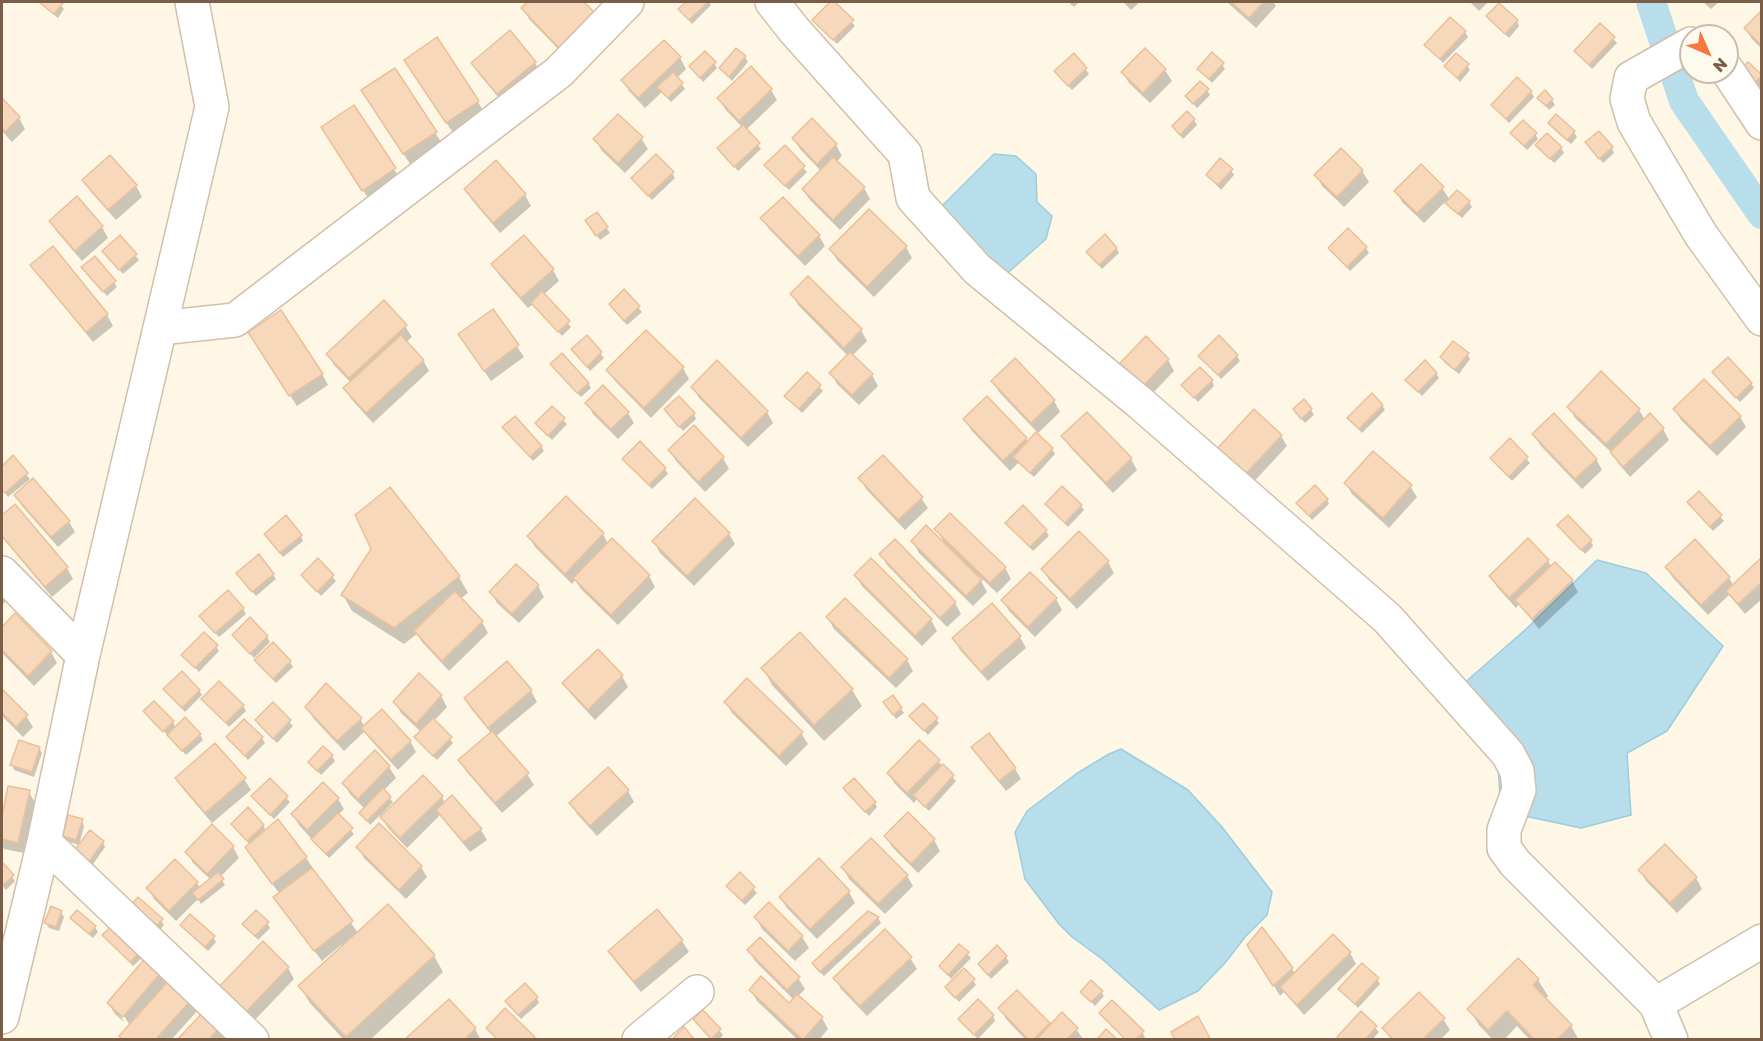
<!DOCTYPE html>
<html>
<head>
<meta charset="utf-8">
<style>
	body { margin:0 }
	#map { position:relative; width:1763px; height:1041px; overflow:hidden; background:#fef7e5; font-family:"Golos Text",sans-serif }
	canvas { display:block }
	.frame { position:absolute; inset:0; border:3px solid #7b5e47; pointer-events:none }
	.north { position:absolute; left:1679px; top:24px; width:60px; height:60px; box-sizing:border-box; background:#fffaee; border:2px solid #cabcab; border-radius:50%; rotate:135deg; font-size:16px; font-weight:700; line-height:24px; text-align:center; color:#7b5e47 }
	.north::after { content:''; display:block; margin:auto; width:21px; height:27px; background:#f4783f; clip-path:polygon(50% 0,100% 100%,50% 72%,0 100%) }
</style>
</head>
<body>
<div id="map">
<canvas width="1763" height="1041"></canvas>
<div class="frame"></div>
<div class="north">N</div>
</div>
<script>
const g = document.querySelector('canvas').getContext('2d');
g.lineJoin = 'round';
function paint(path, color) { g.fillStyle = color; g.fill(path, 'evenodd'); }
const toPath = rows => new Path2D(rows.map(r => 'M' + r).join(''));
function stroke(path, color, width, dash) { g.strokeStyle = color; g.lineWidth = width; g.lineCap = dash ? 'butt' : 'round'; g.setLineDash(dash || []); g.stroke(path); }
const water = toPath([
	[994,154,1016,156,1036,174,1037,202,1052,216,1046,239,1003,277,936,212,994,154],
	[1597,560,1646,573,1723,646,1667,731,1627,753,1631,815,1581,828,1501,811,1498,766,1446,699,1525,630,1597,560],
	[1121,749,1188,790,1222,827,1272,892,1267,915,1245,937,1225,963,1198,991,1159,1010,1102,959,1072,937,1059,924,1025,879,1015,832,1027,811,1076,774,1109,754,1121,749]
]);
paint(water, '#b7deea');
stroke(water, '#9ccddd', 1.5);
paint(toPath([
	[40,2,58,2,64,9,58,18,43,6],
	[530,2,582,2,594,14,566,57,529,19,523,8],
	[688,2,709,2,711,5,692,24,680,9],
	[833,2,855,26,837,44,814,20],
	[1068,2,1079,2,1074,7],
	[1123,2,1140,2,1131,10],
	[1227,2,1273,2,1276,6,1256,28],
	[1470,2,1488,2,1479,11],
	[1703,2,1719,2,1711,9],
	[1762,12,1762,49,1752,39,1745,28],
	[1488,16,1517,21,1519,26,1509,38],
	[1600,25,1617,43,1592,69,1575,51],
	[1465,32,1468,37,1443,63,1426,45],
	[664,42,680,58,686,69,677,78,685,89,671,102,662,92,645,108,629,91,623,80],
	[1145,50,1165,70,1172,81,1150,103,1129,83,1123,73],
	[1074,55,1089,74,1072,90,1059,76],
	[745,57,748,62,732,81,721,69],
	[473,63,535,63,541,74,504,104,479,74],
	[714,63,717,68,703,82,691,66],
	[1222,64,1225,69,1212,83,1199,69],
	[1748,64,1762,78,1762,84,1754,92],
	[1467,65,1470,70,1460,82,1446,66],
	[413,71,478,102,484,112,453,133],
	[771,90,777,100,746,130,761,149,738,171,719,149,742,127,725,109,719,98],
	[1207,90,1210,95,1197,108,1187,96],
	[1531,92,1534,97,1509,123,1492,105],
	[1539,98,1552,100,1555,105,1549,110],
	[2,100,19,118,25,129,12,142,2,131],
	[370,102,435,133,442,143,410,164],
	[354,107,401,180,370,201,329,138],
	[1556,116,1574,132,1577,137,1571,144,1553,129,1550,124],
	[1194,120,1197,125,1183,139,1174,127],
	[1535,134,1538,139,1527,150,1515,138],
	[641,138,648,149,625,173,602,151,595,140],
	[794,139,836,145,842,156,836,162,864,188,870,199,840,230,810,200,803,190,821,171,800,149],
	[1587,143,1612,148,1614,153,1603,163],
	[1537,145,1561,148,1564,153,1554,163],
	[784,147,807,172,789,190,766,165],
	[1341,150,1362,171,1369,182,1344,207,1322,186,1316,175],
	[1231,170,1234,175,1221,190,1208,175],
	[672,173,675,178,652,200,636,183],
	[84,180,136,186,142,197,116,220,90,191],
	[1442,188,1450,200,1457,192,1469,202,1472,207,1462,218,1450,208,1446,201,1424,223,1402,202,1396,191],
	[466,189,525,195,531,206,500,233,472,200],
	[597,214,610,233,600,240,590,225],
	[762,219,819,236,825,246,805,266,769,229],
	[50,221,102,227,108,238,82,261,57,232],
	[120,237,139,260,123,274,104,252],
	[906,247,912,258,874,297,837,260,831,250],
	[1116,248,1119,253,1102,269,1088,252],
	[1329,248,1366,248,1369,253,1350,271],
	[493,264,553,270,559,281,543,295,571,327,562,336,533,304,528,308,499,275],
	[32,265,107,315,113,326,93,342,39,276],
	[86,272,114,282,117,287,107,296],
	[808,278,861,330,867,341,852,356,872,375,878,386,859,405,837,384,831,373,848,356,798,305,792,294],
	[624,291,642,312,627,325,613,309],
	[493,311,524,357,491,381,466,345],
	[405,326,412,337,406,342,423,360,429,371,373,423,351,399,345,389,351,383,334,365,328,354],
	[646,332,683,368,689,379,651,418,615,381,608,371],
	[587,337,604,358,590,371,573,349],
	[1146,338,1168,360,1174,371,1150,396,1128,374,1122,363],
	[256,344,322,374,328,385,297,406],
	[1467,354,1470,359,1459,374,1445,363,1442,358],
	[1200,356,1237,356,1240,361,1221,379],
	[555,369,588,383,591,388,581,397],
	[1713,372,1751,383,1754,388,1740,402],
	[1436,373,1439,378,1422,396,1407,380],
	[807,374,823,391,802,413,786,396],
	[993,381,1054,401,1060,412,1038,433,999,392],
	[1212,381,1214,386,1198,402,1183,385],
	[693,387,767,412,773,423,748,447,699,398],
	[587,403,628,413,634,423,618,439,593,414],
	[1382,405,1385,410,1362,433,1349,418],
	[1569,407,1639,410,1645,420,1650,415,1663,429,1669,440,1630,477,1618,463,1612,453,1575,418],
	[552,408,567,424,552,440,536,423],
	[666,410,694,414,696,419,683,431],
	[1294,410,1311,410,1314,415,1305,423],
	[1675,410,1740,417,1746,427,1717,456,1681,420],
	[965,419,1026,439,1028,443,1052,449,1055,454,1034,477,1018,463,1010,471,971,430],
	[507,432,541,446,544,451,533,461],
	[1534,434,1596,459,1602,470,1582,489,1540,445],
	[1063,436,1131,459,1137,470,1113,493,1070,447],
	[1281,436,1287,446,1249,487,1222,463],
	[1510,441,1530,463,1512,481,1492,458],
	[670,450,723,458,729,469,705,492,676,461],
	[13,458,30,479,8,497,2,489,2,467],
	[624,459,665,469,668,474,652,489],
	[860,478,921,498,928,508,905,530,866,489],
	[1346,484,1410,486,1417,497,1389,528,1352,494],
	[1699,493,1724,521,1713,531,1688,503],
	[16,495,69,522,75,532,58,547,22,506],
	[1327,499,1329,504,1312,520,1298,503],
	[1047,505,1081,506,1084,510,1068,527],
	[15,506,67,568,73,579,52,597,2,537,2,517],
	[1007,523,1046,531,1049,536,1033,551],
	[1559,525,1591,541,1593,546,1585,554],
	[936,529,1005,568,1011,579,997,593,978,575,987,592,973,606,919,553,913,542,945,544],
	[603,534,608,544,612,540,649,576,655,587,618,625,581,589,575,580,572,584,535,547,529,537],
	[729,534,735,544,694,586,660,553,654,542],
	[301,536,303,541,283,557,268,539],
	[1694,542,1729,578,1734,586,1762,559,1762,599,1745,614,1729,595,1708,615,1673,578,1667,567],
	[881,554,955,603,961,614,947,627,887,565],
	[318,560,336,581,321,596,303,575],
	[1548,561,1552,568,1572,581,1578,592,1539,629,1519,604,1516,608,1497,587,1491,576],
	[1108,562,1114,573,1077,609,1049,580,1043,569],
	[273,575,276,579,256,596,241,578],
	[856,575,931,620,937,631,922,646,862,586],
	[459,577,468,593,460,599,482,622,488,633,449,671,422,642,417,634,404,644,352,611,343,595],
	[538,586,544,597,519,623,497,603,491,592],
	[2,592,7,600,2,605],
	[1056,599,1062,610,1035,637,1009,611,1003,600],
	[992,605,1020,637,1026,648,988,681,960,650,954,639],
	[243,609,246,614,219,637,204,621],
	[15,616,51,652,57,663,34,686,2,653,2,629],
	[828,618,907,660,913,671,896,688,834,629],
	[234,636,267,637,270,642,254,658],
	[216,646,219,651,199,672,183,655],
	[256,661,290,662,293,667,276,683],
	[763,668,852,690,862,706,824,741,772,685],
	[622,676,628,687,595,720,571,694,564,683],
	[165,690,199,690,202,695,185,712],
	[2,691,26,716,33,727,23,737,2,716],
	[531,691,537,702,495,737,527,774,534,785,502,813,466,771,460,760,492,734,472,710,465,699],
	[441,696,447,707,434,721,453,743,437,760,419,742,421,732,401,713,395,702],
	[203,699,243,706,246,711,229,727],
	[726,702,801,733,808,744,786,766,732,713],
	[273,704,293,726,277,743,256,720],
	[307,707,360,719,365,727,410,741,416,752,398,770,370,739,365,731,344,751,313,718],
	[888,707,901,709,904,713,896,719],
	[145,711,173,722,176,728,200,735,203,740,186,755],
	[911,716,936,719,939,723,928,735],
	[228,737,262,738,265,743,248,760],
	[973,747,1015,769,1021,779,1006,791,980,758],
	[39,748,42,753,34,777,14,770,12,765],
	[375,752,389,767,396,778,383,791,393,802,381,815,383,817,442,797,445,803,481,830,487,840,470,852,440,815,407,848,388,828,380,815,370,825,361,813,365,809,350,794,344,783],
	[332,756,335,761,321,775,309,762],
	[938,761,956,781,929,811,917,799,914,803,895,784,888,773],
	[608,769,628,791,634,802,597,836,577,814,571,803],
	[177,779,244,779,251,790,212,823,183,789],
	[270,780,290,802,274,819,256,801],
	[10,787,29,792,35,803,24,853,4,849,2,844,2,823],
	[845,789,875,803,877,807,869,816],
	[338,799,344,809,338,815,354,834,329,858,299,825,293,814],
	[908,814,934,840,940,851,918,873,892,847,886,836],
	[82,821,84,826,79,845,67,841,64,836],
	[233,824,263,825,266,831,306,858,358,933,434,956,443,972,370,1040,344,1040,310,1003,300,987,343,947,341,945,322,961,282,909,275,898,280,894,253,859,246,848,250,845],
	[212,827,233,847,239,858,220,877,225,885,201,904,198,899,176,921,154,899,148,888,197,883,200,888,211,880,193,863,187,852],
	[103,842,105,847,91,867,75,852],
	[1665,846,1696,878,1702,889,1677,913,1646,881,1640,870],
	[358,847,421,867,427,877,406,899,364,858],
	[819,860,849,892,855,903,817,939,787,908,780,897],
	[2,864,15,881,6,890,2,885],
	[843,868,907,876,913,886,885,914,849,879],
	[740,874,757,893,745,905,731,891],
	[769,904,802,937,809,948,795,961,762,929,756,918],
	[657,911,682,941,689,952,641,992,616,962,610,951],
	[61,912,64,917,59,931,49,928,46,923],
	[868,913,878,918,881,923,824,976,817,969],
	[132,915,161,920,164,925,155,935],
	[72,918,95,927,98,932,93,938,75,923],
	[267,923,270,928,258,940,244,924],
	[182,925,213,937,216,942,208,951,185,930],
	[104,935,145,955,133,966],
	[1334,936,1350,953,1356,964,1304,1015,1284,992,1280,996,1256,956,1292,969,1295,974],
	[263,943,288,968,294,979,249,1026,224,1001],
	[960,946,971,958,951,979,941,966],
	[749,950,798,978,805,989,798,996,822,1018,828,1029,819,1040,798,1040,757,1001,751,990,790,1005,794,1000,755,961],
	[148,957,198,1010,171,1040,123,1040,130,1026,121,1010,118,1011,124,1022,115,1014,108,1003],
	[1006,957,1009,962,991,979,980,964],
	[910,958,917,969,867,1016,841,989,835,978],
	[1518,960,1538,980,1548,996,1545,999,1571,1026,1579,1040,1530,1040,1517,1026,1504,1040,1493,1040,1479,1025,1469,1009],
	[1377,979,1380,984,1358,1008,1340,989],
	[973,980,976,985,959,1002,947,988],
	[1082,992,1101,992,1104,996,1095,1006],
	[537,998,539,1003,521,1019,507,1002],
	[1000,1008,1048,1024,1050,1027,1076,1029,1083,1039,1026,1040,1006,1019],
	[703,1012,723,1035,719,1040,712,1040,698,1024],
	[1361,1013,1379,1032,1372,1040,1340,1040],
	[993,1016,995,1021,978,1039,963,1024],
	[1443,1019,1450,1030,1440,1040,1391,1040,1384,1028],
	[220,1027,226,1037,224,1040,180,1040],
	[475,1029,481,1040,405,1040],
	[1142,1032,1145,1037,1143,1040,1126,1040]
]), '#0003');
stroke(toPath([
	[1651,2,1684,101,1762,214]
]), '#b7deea', 30);
const building = toPath([
	[39,2,60,2,63,3,54,14,39,2],
	[527,2,584,2,595,13,559,48,521,8,527,2],
	[686,2,708,2,689,20,678,9,686,2],
	[830,2,835,2,854,20,833,40,812,20,830,2],
	[1231,2,1264,2,1249,18,1231,2],
	[1499,3,1518,20,1505,34,1486,16,1499,3],
	[1762,10,1762,46,1744,28,1762,10],
	[1450,17,1466,31,1440,59,1424,45,1450,17],
	[1600,23,1615,37,1589,65,1574,51,1600,23],
	[510,30,536,62,497,94,471,63,510,30],
	[437,37,479,101,446,123,404,60,437,37],
	[664,40,681,57,638,98,621,80,664,40],
	[736,48,746,56,729,77,719,68,736,48],
	[1145,48,1166,69,1143,93,1121,72,1145,48],
	[705,51,716,62,700,78,689,66,705,51],
	[1212,52,1224,63,1209,79,1197,69,1212,52],
	[1074,53,1087,68,1068,86,1054,71,1074,53],
	[1456,53,1469,64,1457,78,1444,66,1456,53],
	[1748,62,1762,75,1750,88,1736,73,1748,62],
	[751,66,772,89,739,121,717,98,751,66],
	[395,68,437,132,403,154,361,90,395,68],
	[673,72,683,83,668,98,657,87,673,72],
	[1517,77,1532,91,1506,119,1491,105,1517,77],
	[1200,81,1209,89,1193,104,1185,96,1200,81],
	[1545,90,1553,99,1546,106,1537,98,1545,90],
	[2,98,20,117,5,132,2,128,2,98],
	[354,105,396,168,362,191,321,127,354,105],
	[1187,111,1195,119,1180,135,1172,126,1187,111],
	[618,114,643,137,618,163,593,139,618,114],
	[1556,114,1575,131,1567,140,1548,123,1556,114],
	[812,118,837,144,817,164,792,138,812,118],
	[1523,120,1537,133,1524,146,1510,133,1523,120],
	[743,125,760,143,734,167,717,148,743,125],
	[1599,131,1613,147,1599,159,1585,142,1599,131],
	[1547,133,1562,147,1550,159,1535,145,1547,133],
	[785,145,805,166,785,186,764,165,785,145],
	[1341,148,1363,170,1337,197,1314,175,1341,148],
	[656,154,674,172,648,196,631,178,656,154],
	[110,155,137,185,108,210,82,180,110,155],
	[833,157,865,187,833,220,802,189,833,157],
	[1220,158,1233,169,1218,185,1206,175,1220,158],
	[496,160,526,194,493,223,464,189,496,160],
	[1421,164,1444,187,1417,213,1394,191,1421,164],
	[1457,190,1470,201,1458,214,1445,203,1457,190],
	[77,196,103,226,75,251,49,221,77,196],
	[783,197,820,235,798,256,760,218,783,197],
	[869,209,907,246,867,287,829,249,869,209],
	[597,212,608,227,596,236,585,220,597,212],
	[1348,228,1367,247,1347,267,1328,248,1348,228],
	[1105,234,1117,248,1099,265,1086,252,1105,234],
	[120,235,137,254,119,270,102,251,120,235],
	[524,235,554,269,521,298,491,264,524,235],
	[53,246,108,314,86,332,30,265,53,246],
	[95,256,116,281,103,292,81,267,95,256],
	[808,276,862,329,844,348,790,294,808,276],
	[624,289,640,306,624,321,609,304,624,289],
	[542,291,570,321,558,332,531,303,542,291],
	[384,300,407,325,349,378,326,354,384,300],
	[493,309,519,345,484,371,458,334,493,309],
	[281,310,323,374,289,396,248,332,281,310],
	[646,330,684,367,644,408,606,370,646,330],
	[401,335,424,360,366,413,343,388,401,335],
	[587,335,602,352,587,367,571,349,587,335],
	[1219,335,1238,355,1218,375,1198,356,1219,335],
	[1146,336,1169,359,1143,386,1120,363,1146,336],
	[1453,341,1469,353,1455,370,1440,357,1453,341],
	[850,352,873,374,852,395,829,373,850,352],
	[562,353,589,383,577,393,550,364,562,353],
	[1728,357,1752,383,1736,398,1712,372,1728,357],
	[1015,358,1055,400,1031,423,991,381,1015,358],
	[717,360,768,411,741,438,691,387,717,360],
	[1425,360,1437,373,1418,392,1405,380,1425,360],
	[1200,367,1213,380,1194,398,1181,385,1200,367],
	[1601,371,1640,409,1606,444,1567,407,1601,371],
	[807,372,821,385,799,409,784,396,807,372],
	[1704,379,1741,416,1710,446,1673,409,1704,379],
	[603,385,629,412,611,429,585,403,603,385],
	[1372,393,1383,405,1359,429,1347,418,1372,393],
	[679,396,695,413,679,427,664,409,679,396],
	[987,396,1027,438,1003,461,963,419,987,396],
	[1304,399,1312,409,1301,419,1293,409,1304,399],
	[552,406,565,418,548,436,535,423,552,406],
	[1254,409,1282,435,1242,478,1214,452,1254,409],
	[1087,412,1132,458,1106,483,1061,436,1087,412],
	[1554,413,1597,459,1575,479,1532,434,1554,413],
	[1650,413,1664,428,1623,467,1610,452,1650,413],
	[515,416,542,446,530,457,502,427,515,416],
	[694,425,724,457,698,482,668,450,694,425],
	[1036,432,1053,448,1030,473,1013,457,1036,432],
	[1510,438,1528,457,1509,477,1490,458,1510,438],
	[640,441,666,468,649,485,622,459,640,441],
	[1373,451,1412,485,1383,518,1344,483,1373,451],
	[13,455,28,473,5,493,2,490,2,466,13,455],
	[883,455,923,497,898,520,858,478,883,455],
	[33,478,70,521,51,537,14,495,33,478],
	[1315,485,1328,499,1309,516,1296,503,1315,485],
	[1062,486,1082,505,1065,523,1045,504,1062,486],
	[390,487,460,576,394,628,341,595,371,549,355,515,390,487],
	[1699,491,1722,515,1710,527,1687,502,1699,491],
	[566,496,604,533,565,574,527,536,566,496],
	[695,498,730,533,687,576,652,541,695,498],
	[15,504,68,567,45,587,2,536,2,515,15,504],
	[1023,505,1047,530,1030,547,1005,523,1023,505],
	[950,513,1006,567,990,583,934,529,950,513],
	[286,515,302,535,280,553,264,534,286,515],
	[1568,515,1592,540,1581,550,1557,525,1568,515],
	[926,525,982,580,966,596,911,541,926,525],
	[1079,531,1109,561,1070,599,1041,569,1079,531],
	[612,538,650,575,611,615,573,578,612,538],
	[1528,538,1549,560,1509,598,1489,576,1528,538],
	[895,539,956,602,940,618,879,554,895,539],
	[1695,539,1730,577,1701,605,1665,567,1695,539],
	[259,554,274,574,252,592,236,573,259,554],
	[1762,557,1762,582,1738,604,1726,591,1762,557],
	[318,558,334,575,317,592,301,575,318,558],
	[871,558,932,619,915,636,854,575,871,558],
	[1555,562,1573,580,1532,619,1515,600,1555,562],
	[516,564,539,585,512,614,489,592,516,564],
	[1030,572,1057,598,1028,627,1001,600,1030,572],
	[228,590,244,608,215,633,199,616,228,590],
	[455,591,483,621,442,661,414,631,455,591],
	[845,598,908,659,889,678,826,617,845,598],
	[992,603,1021,636,981,672,952,638,992,603],
	[15,613,52,651,28,676,2,650,2,627,15,613],
	[250,617,268,636,250,654,232,635,250,617],
	[204,632,218,645,195,668,181,655,204,632],
	[800,632,853,689,814,725,761,668,800,632],
	[273,642,291,661,273,679,254,660,273,642],
	[598,649,623,675,588,710,562,683,598,649],
	[507,661,532,690,488,728,464,698,507,661],
	[182,671,200,690,182,708,163,689,182,671],
	[419,673,442,695,416,724,393,702,419,673],
	[747,678,803,732,779,756,724,702,747,678],
	[219,681,244,705,226,723,201,699,219,681],
	[326,683,362,718,337,741,305,707,326,683],
	[2,689,28,715,16,727,2,713,2,689],
	[893,695,902,708,893,715,883,702,893,695],
	[154,701,174,721,163,732,143,711,154,701],
	[273,702,291,720,273,739,255,720,273,702],
	[923,703,938,718,924,731,909,716,923,703],
	[382,709,411,741,391,760,361,728,382,709],
	[185,717,201,734,182,751,167,735,185,717],
	[433,718,452,737,433,756,414,737,433,718],
	[244,719,263,737,245,756,226,737,244,719],
	[492,731,529,773,495,803,458,760,492,731],
	[989,733,1016,768,999,781,971,747,989,733],
	[19,740,40,747,32,772,10,765,19,740],
	[919,740,940,760,907,793,887,773,919,740],
	[215,743,246,778,205,813,175,778,215,743],
	[323,746,333,755,317,771,308,762,323,746],
	[375,750,390,766,358,799,342,783,375,750],
	[943,764,954,775,925,807,913,795,943,764],
	[608,767,629,790,590,826,569,803,608,767],
	[423,775,443,796,400,838,380,817,423,775],
	[270,778,288,796,270,815,251,796,270,778],
	[854,778,876,802,865,812,843,788,854,778],
	[323,782,339,798,307,830,291,814,323,782],
	[8,786,30,790,18,843,2,839,2,816,8,786],
	[383,788,391,797,367,821,359,813,383,788],
	[452,795,482,829,463,842,436,810,452,795],
	[248,807,264,825,247,841,231,824,248,807],
	[908,812,935,839,911,864,884,836,908,812],
	[338,813,353,828,326,854,311,839,338,813],
	[68,815,83,819,76,840,62,836,68,815],
	[278,819,307,857,272,884,245,847,278,819],
	[379,823,422,866,399,890,356,847,379,823],
	[212,824,234,846,207,874,185,852,212,824],
	[90,830,104,841,88,863,73,852,90,830],
	[871,838,908,875,878,904,841,867,871,838],
	[1665,844,1697,877,1670,903,1638,870,1665,844],
	[819,858,850,891,810,929,779,897,819,858],
	[175,859,198,882,169,911,146,888,175,859],
	[2,862,14,875,2,886,2,862],
	[312,868,353,921,314,951,273,897,312,868],
	[218,872,224,879,198,900,192,893,218,872],
	[740,872,755,887,742,901,726,886,740,872],
	[138,897,163,919,151,931,127,909,138,897],
	[769,902,803,936,788,951,754,917,769,902],
	[388,904,435,955,346,1037,298,986,388,904],
	[51,906,62,911,56,927,44,923,51,906],
	[657,909,683,940,634,982,608,951,657,909],
	[77,910,96,926,89,934,70,918,77,910],
	[256,910,269,922,255,936,242,924,256,910],
	[868,911,879,917,820,972,812,963,868,911],
	[190,914,215,936,205,947,180,925,190,914],
	[116,922,143,949,130,962,102,935,116,922],
	[1262,927,1293,968,1273,986,1247,945,1262,927],
	[885,929,912,957,860,1006,833,978,885,929],
	[1333,934,1351,952,1297,1005,1280,987,1333,934],
	[760,937,800,977,787,990,747,950,760,937],
	[263,941,289,967,242,1016,216,990,263,941],
	[959,944,969,952,948,975,939,966,959,944],
	[997,945,1007,956,988,975,978,964,997,945],
	[148,955,164,969,123,1017,107,1003,148,955],
	[1518,958,1539,979,1533,985,1572,1025,1557,1040,1535,1040,1507,1011,1488,1030,1467,1009,1518,958],
	[1362,963,1379,978,1355,1004,1338,989,1362,963],
	[964,968,975,979,955,998,945,987,964,968],
	[761,976,789,1003,797,994,823,1017,803,1040,749,990,761,976],
	[171,978,193,998,155,1040,123,1040,119,1036,171,978],
	[1091,980,1103,991,1091,1002,1080,992,1091,980],
	[525,983,538,997,518,1015,505,1001,525,983],
	[1017,990,1050,1023,1033,1040,1029,1040,998,1008,1017,990],
	[1419,992,1445,1018,1422,1040,1394,1040,1382,1028,1419,992],
	[449,999,476,1028,464,1040,404,1040,449,999],
	[978,999,994,1015,974,1035,958,1019,978,999],
	[1112,1000,1144,1031,1135,1040,1126,1040,1099,1013,1112,1000],
	[505,1008,535,1037,532,1040,498,1040,486,1028,505,1008],
	[205,1010,221,1026,208,1040,177,1040,205,1010],
	[703,1010,721,1029,711,1039,693,1019,703,1010],
	[1361,1011,1377,1026,1365,1040,1340,1040,1337,1037,1361,1011],
	[1062,1012,1078,1028,1066,1040,1036,1040,1062,1012],
	[1198,1016,1211,1040,1175,1040,1171,1032,1198,1016],
	[684,1027,695,1040,677,1040,674,1037,684,1027],
	[1106,1029,1118,1040,1096,1040,1106,1029]
]);
paint(building, '#f7d8ba');
stroke(building, '#ebc099', 1.5);
const minor = toPath([
	[772,2,794,30,905,154,913,198,977,269,1139,402,1387,618,1508,754,1517,771,1519,790,1504,830,1504,848,1515,863,1656,1004,1671,1040],
	[1691,44,1631,78,1627,99,1634,122,1701,235,1762,319],
	[1727,70,1762,123],
	[160,328,235,320,559,72,627,2],
	[2,573,83,655],
	[44,842,252,1040],
	[1656,1004,1762,941],
	[2,1017,44,842,83,655,212,107,192,2],
	[639,1040,697,992]
]);
stroke(minor, '#d2bfaa', 36);
stroke(minor, '#fff', 33);
</script>
</body>
</html>
